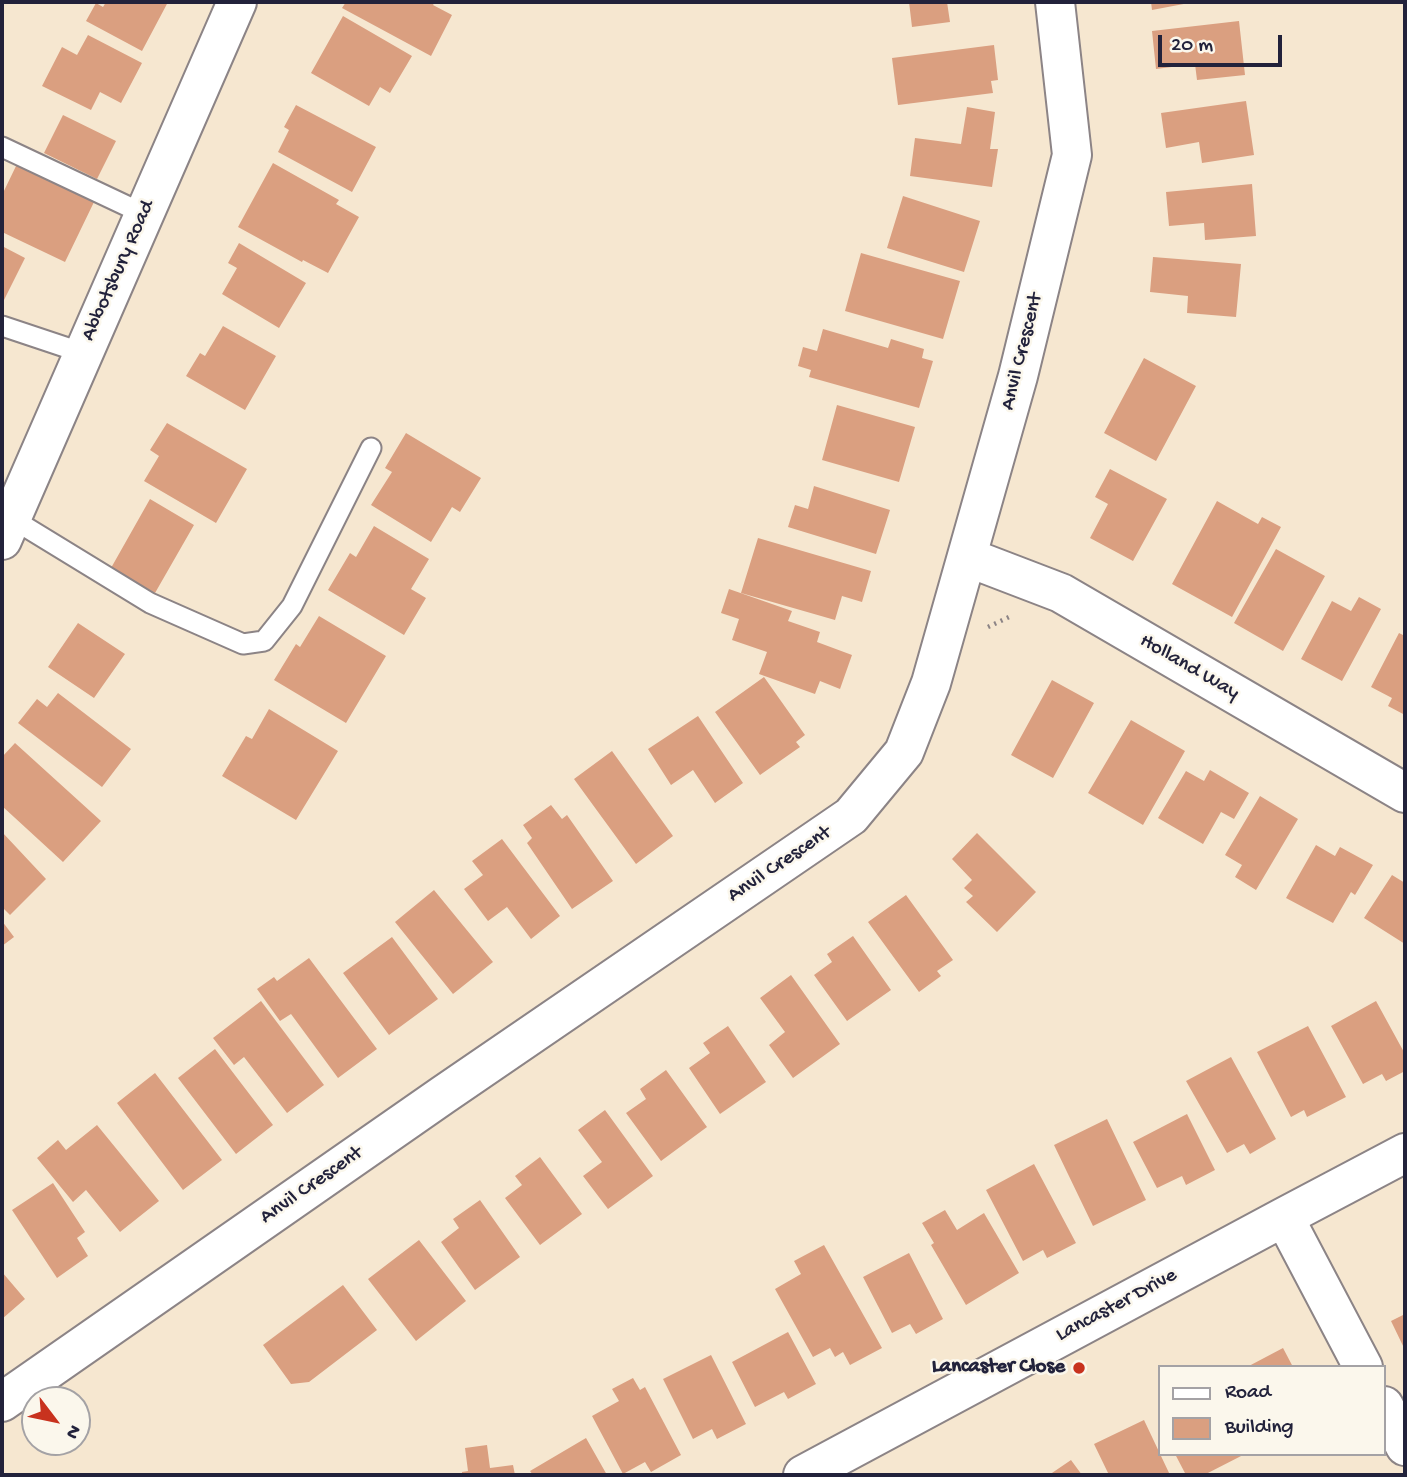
<!DOCTYPE html>
<html>
<head>
<meta charset="utf-8">
<style>
	body { margin:0 }
	#map { position:relative; width:1407px; height:1477px; overflow:hidden; background:#f6e7d0; font-family:"Gochi Hand",sans-serif }
	canvas { display:block }
	.frame { position:absolute; inset:0; border:4px solid #22223b; pointer-events:none }
	.legend { position:absolute; left:1158px; top:1365px; width:228px; height:91px; box-sizing:border-box; background:#fbf7ec; border:2px solid #a4a2a5; margin:0; padding:9px 12px; list-style:none; font-size:21px; color:#22223b }
	.legend li { display:flex; align-items:center; gap:14px; height:35px }
	.legend b { width:35px; border:2px solid #a4a2a5 }
	.north { position:absolute; left:21px; top:1386px; width:70px; height:70px; box-sizing:border-box; background:#fbf7ec; border:2px solid #a4a2a5; border-radius:50%; rotate:122deg; font-size:19px; font-weight:700; line-height:28px; text-align:center; color:#22223b }
	.north::after { content:''; display:block; margin:auto; width:24px; height:32px; background:#c8321e; clip-path:polygon(50% 0,100% 100%,50% 72%,0 100%) }
	.scale { position:absolute; left:1158px; top:35px; width:124px; height:32px; box-sizing:border-box; border:4px solid #22223b; border-top:0; padding-left:9px; font-size:21px; line-height:24px; white-space:nowrap; color:#22223b; -webkit-text-stroke:5px #fbf7ec; paint-order:stroke }
</style>
</head>
<body>
<div id="map">
<canvas width="1407" height="1477"></canvas>
<div class="frame"></div>
<ul class="legend">
<li><b style="height:9px;background:#fff"></b>Road</li>
<li><b style="height:19px;background:#da9f80"></b>Building</li>
</ul>
<div class="north">N</div>
<div class="scale">20 m</div>
</div>
<script>
const g = document.querySelector('canvas').getContext('2d');
g.lineJoin = 'round';
function paint(path, color) { g.fillStyle = color; g.fill(path, 'evenodd'); }
const toPath = rows => new Path2D(rows.map(r => 'M' + r).join(''));
function stroke(path, color, width, dash) { g.strokeStyle = color; g.lineWidth = width; g.lineCap = dash ? 'butt' : 'round'; g.setLineDash(dash || []); g.stroke(path); }
function label(font, color, halo, rows, align = 'center') {
  g.font = font + ' "Gochi Hand",sans-serif'; g.lineWidth = 5; g.setLineDash([]); g.textBaseline = 'middle'; g.strokeStyle = halo; g.fillStyle = color; for (const [text, x, y, turn = 0] of rows) {
    g.save(); g.translate(x, y); g.rotate((+turn || 0) * Math.PI / 180); g.textAlign = isNaN(turn) ? turn : align; if (halo) g.strokeText(text, 0, 0); g.fillText(text, 0, 0); g.restore();
  }
}
paint(toPath([
	[106,2,168,2,142,51,86,21,96,3,103,7],
	[346,2,435,2,433,5,452,15,431,56,342,8],
	[909,2,947,2,950,22,912,27],
	[1151,2,1189,2,1189,3,1152,10],
	[343,16,412,56,390,93,380,87,369,106,311,73],
	[1239,21,1245,75,1197,80,1195,64,1156,69,1152,31],
	[88,35,142,63,121,103,100,92,91,110,42,86,62,47,77,55],
	[994,45,998,80,991,81,993,93,898,105,892,58],
	[1246,101,1254,155,1202,163,1199,142,1166,148,1161,113],
	[296,105,376,147,352,192,278,152,289,130,284,127],
	[967,107,995,112,990,149,998,149,992,187,910,176,915,138,961,144],
	[63,115,116,141,97,179,44,153],
	[273,163,339,200,336,204,359,217,328,273,303,260,302,262,238,227],
	[17,164,94,202,65,262,2,232,2,195],
	[1252,184,1256,236,1205,240,1204,223,1169,226,1166,192],
	[903,196,980,221,964,272,887,248],
	[239,243,306,283,279,328,222,294,237,268,228,263],
	[2,246,25,258,2,304],
	[861,253,960,281,943,339,845,311],
	[1153,257,1241,264,1236,317,1187,313,1188,296,1150,292],
	[223,326,276,356,245,410,186,376,200,353,205,356],
	[823,329,888,348,891,339,924,349,922,358,933,361,919,408,809,377,811,370,798,366,803,347,817,351],
	[1144,358,1196,386,1156,461,1104,433],
	[837,405,915,427,899,482,822,460],
	[167,423,247,469,216,523,144,481,159,456,150,450],
	[406,433,481,478,460,512,452,507,431,542,371,505,392,472,385,468],
	[1110,469,1167,499,1133,561,1090,538,1108,504,1095,497],
	[814,486,890,510,876,554,788,527,795,505,808,509],
	[150,499,194,525,155,593,111,568],
	[1217,501,1258,524,1262,517,1281,527,1232,617,1172,584],
	[374,526,429,559,411,589,426,598,404,635,328,590,350,553,356,557],
	[758,538,871,571,862,602,842,596,835,620,741,593],
	[1276,549,1325,576,1283,651,1234,623],
	[729,589,792,611,788,621,820,632,817,642,852,655,840,689,820,681,815,694,759,674,767,652,732,640,739,619,721,613],
	[1359,597,1381,609,1342,681,1301,659,1332,601,1351,611],
	[319,616,386,656,346,723,274,680,296,644,300,647],
	[78,623,125,654,94,698,48,667],
	[1399,633,1405,636,1405,715,1388,706,1392,698,1371,687],
	[764,677,805,735,796,742,800,747,760,775,715,712],
	[1052,680,1094,703,1053,778,1011,755],
	[58,693,131,749,102,787,18,723,37,699,47,707],
	[269,709,338,751,296,820,222,776,246,736,252,739],
	[698,716,743,783,715,803,693,770,671,785,648,749],
	[1131,720,1185,751,1143,825,1088,793],
	[15,743,101,821,63,862,2,806,2,757],
	[612,751,673,836,636,864,574,779],
	[1210,770,1249,793,1234,819,1221,812,1203,844,1158,818,1186,771,1204,781],
	[1260,796,1298,819,1256,890,1235,877,1242,865,1225,855],
	[551,805,562,819,567,815,613,881,572,909,527,843,532,838,523,825],
	[2,832,46,879,10,915,2,907],
	[977,833,1036,892,997,932,966,902,973,896,964,888,972,880,952,859],
	[502,839,560,916,531,939,507,907,488,921,464,889,483,875,472,861],
	[1316,845,1335,856,1340,847,1373,865,1355,895,1351,892,1333,923,1286,898],
	[1392,875,1405,883,1405,944,1364,918],
	[434,890,493,962,453,994,395,922],
	[906,895,953,960,937,971,941,976,919,992,868,922],
	[2,921,14,937,2,946],
	[853,936,891,990,847,1021,814,975,832,962,827,954],
	[392,937,438,999,389,1035,343,973],
	[309,958,377,1049,338,1078,291,1014,280,1021,257,989,274,977,277,981],
	[791,975,840,1044,793,1078,769,1045,785,1032,760,998],
	[261,1001,324,1085,287,1113,244,1057,234,1065,213,1038],
	[1376,1001,1405,1054,1405,1071,1386,1081,1382,1074,1363,1084,1331,1026],
	[728,1026,766,1082,720,1114,689,1068,710,1053,703,1043],
	[1308,1026,1346,1097,1307,1117,1304,1110,1291,1117,1257,1052],
	[215,1049,273,1125,236,1154,178,1078],
	[1231,1057,1276,1139,1250,1154,1244,1144,1227,1153,1186,1081],
	[666,1070,707,1127,661,1161,626,1113,646,1099,640,1089],
	[155,1073,222,1160,183,1190,117,1103],
	[605,1110,653,1176,608,1209,583,1176,602,1162,578,1130],
	[1187,1114,1215,1170,1186,1185,1182,1176,1157,1188,1133,1142],
	[1107,1119,1146,1200,1093,1226,1054,1145],
	[97,1125,159,1201,120,1232,86,1190,73,1202,37,1158,58,1140,66,1150],
	[540,1157,582,1214,540,1245,505,1198,522,1185,515,1176],
	[1034,1164,1076,1243,1047,1258,1043,1250,1023,1261,986,1190],
	[53,1183,85,1232,77,1238,88,1256,57,1278,12,1210],
	[480,1200,520,1257,475,1290,441,1242,459,1228,453,1219],
	[945,1210,957,1230,984,1213,1019,1273,966,1305,931,1245,934,1243,922,1223],
	[419,1240,466,1301,416,1341,368,1279],
	[824,1245,882,1348,850,1365,843,1352,835,1357,830,1348,813,1357,775,1289,801,1274,794,1261],
	[909,1253,943,1319,916,1334,910,1324,892,1333,863,1277],
	[2,1272,25,1299,2,1319],
	[343,1285,377,1330,309,1382,291,1384,263,1345],
	[1405,1314,1405,1350,1391,1321],
	[788,1332,816,1384,788,1399,784,1392,755,1407,732,1362],
	[1283,1348,1293,1367,1247,1367],
	[711,1355,746,1424,717,1439,712,1429,693,1439,663,1379],
	[633,1378,640,1390,645,1387,681,1455,651,1472,645,1462,623,1474,592,1416,619,1401,612,1389],
	[1144,1420,1170,1475,1109,1475,1094,1444],
	[586,1438,607,1475,533,1475,530,1471],
	[487,1445,490,1468,513,1465,515,1475,462,1475,462,1472,468,1471,465,1448],
	[1175,1454,1245,1454,1204,1475,1186,1475],
	[1071,1460,1082,1475,1049,1475]
]), '#da9f80');
const service = toPath([
	[2,147,144,214],
	[2,326,83,353],
	[11,518,150,603,243,644,264,641,292,606,371,448]
]);
const minor = toPath([
	[2,540,237,2],
	[967,557,1061,593,1405,793],
	[1284,1217,1363,1367],
	[2,1402,443,1095,851,816,904,752,931,683,1018,376,1072,155,1055,2],
	[1384,1406,1405,1446],
	[803,1475,1284,1217,1405,1153]
]);
stroke(service, '#8c8486', 23);
stroke(minor, '#8c8486', 42);
stroke(toPath([
	[988,627,1009,617]
]), '#8c8486', 4.5, [2, 5]);
stroke(service, '#fff', 19);
stroke(minor, '#fff', 38);
for (const [x, y, r, color] of [
	[1079,1368,7,"#c8321e"]
]) { const dot = new Path2D(); dot.arc(x, y, r, 0, 2 * Math.PI); g.fillStyle = color; g.fill(dot); stroke(dot, '#fbf7ec', 2.5); }
label('21px', '#22223b', '#fbf7ec', [
	["Abbotsbury Road",119,271,-66],
	["Anvil Crescent",1023,352,-76],
	["Holland Way",1189,668,30],
	["Anvil Crescent",780,865,-34],
	["Anvil Crescent",312,1186,-35],
	["Lancaster Drive",1117,1306,-28]
]);
label('bold 21px', '#22223b', '#fbf7ec', [
	["Lancaster Close",1065,1368]
], 'right');
</script>
</body>
</html>
